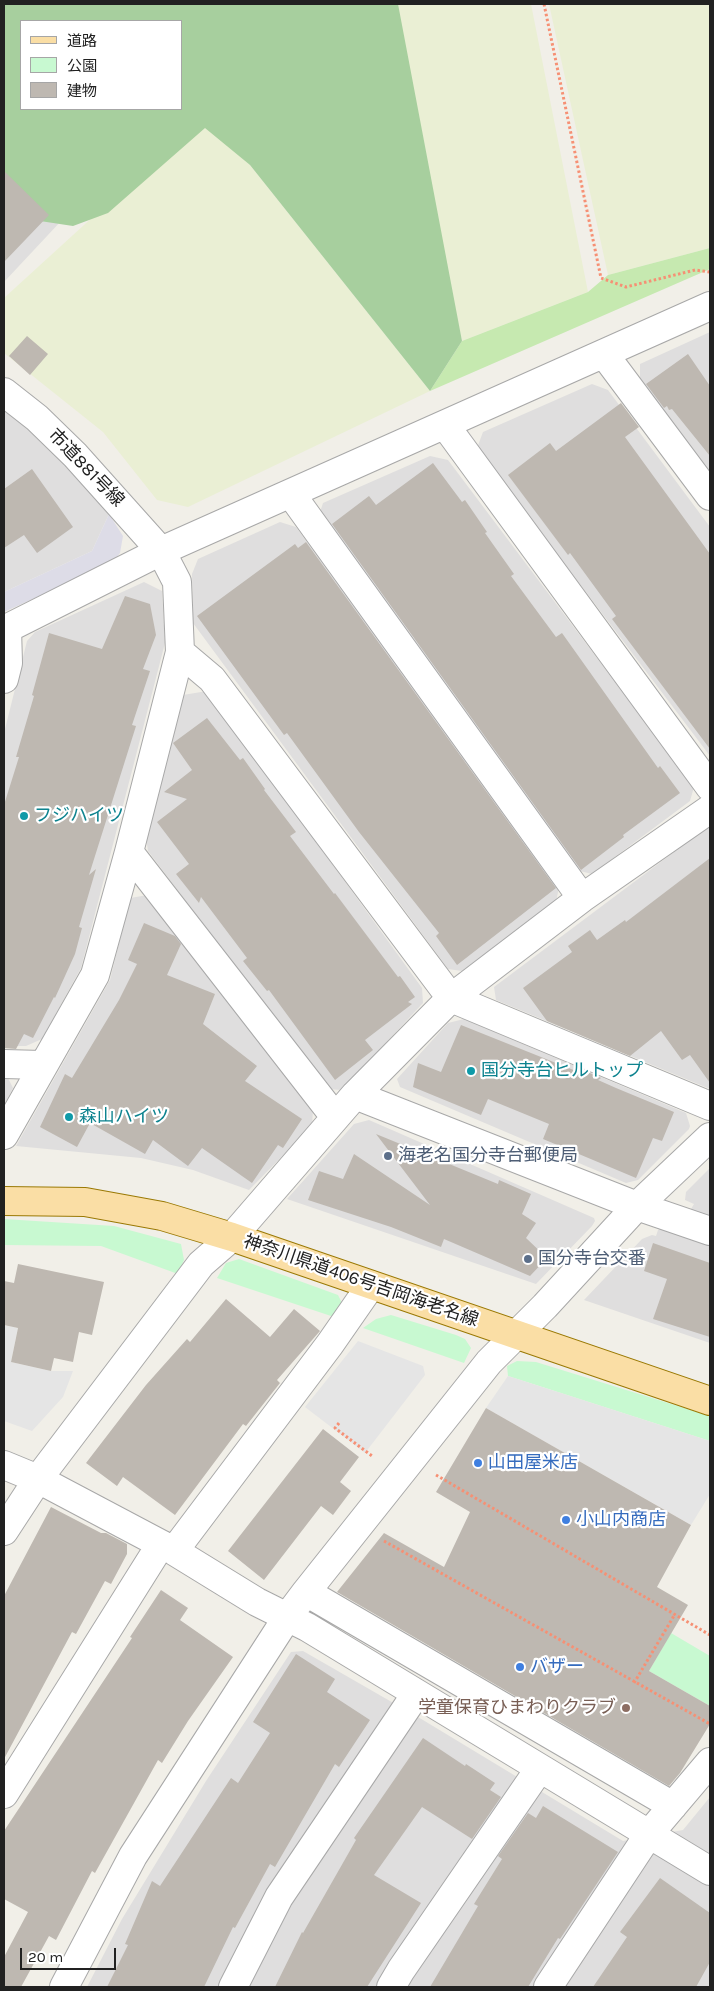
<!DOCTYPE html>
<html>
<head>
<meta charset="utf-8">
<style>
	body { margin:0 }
	#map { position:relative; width:714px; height:1991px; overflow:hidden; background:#f1efe8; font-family:Karla,"Noto Sans JP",sans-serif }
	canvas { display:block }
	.frame { position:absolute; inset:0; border:5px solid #212121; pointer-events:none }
	.legend { position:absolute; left:20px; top:20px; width:162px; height:90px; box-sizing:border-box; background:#fff; border:1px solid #a6a6a6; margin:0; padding:6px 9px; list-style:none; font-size:15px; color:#212121 }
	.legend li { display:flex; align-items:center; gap:10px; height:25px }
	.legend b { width:25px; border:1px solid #a6a6a6 }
	.scale { position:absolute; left:20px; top:1948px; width:96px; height:22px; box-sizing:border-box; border:2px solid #212121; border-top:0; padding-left:6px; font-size:15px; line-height:18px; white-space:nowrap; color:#212121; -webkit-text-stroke:4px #fff; paint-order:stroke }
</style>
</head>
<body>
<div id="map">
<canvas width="714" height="1991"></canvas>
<div class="frame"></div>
<ul class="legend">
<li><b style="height:6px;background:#fadea5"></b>道路</li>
<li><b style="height:14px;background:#c8f9d1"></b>公園</li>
<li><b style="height:14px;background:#beb8b1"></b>建物</li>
</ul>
<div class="scale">20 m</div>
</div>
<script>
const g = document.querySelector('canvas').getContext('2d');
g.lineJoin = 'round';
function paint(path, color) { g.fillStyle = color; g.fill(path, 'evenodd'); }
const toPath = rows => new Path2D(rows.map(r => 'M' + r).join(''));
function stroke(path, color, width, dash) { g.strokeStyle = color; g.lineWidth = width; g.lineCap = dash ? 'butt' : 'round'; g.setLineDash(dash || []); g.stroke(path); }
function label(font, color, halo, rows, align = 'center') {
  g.font = font + ' Karla,"Noto Sans JP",sans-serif'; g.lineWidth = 4.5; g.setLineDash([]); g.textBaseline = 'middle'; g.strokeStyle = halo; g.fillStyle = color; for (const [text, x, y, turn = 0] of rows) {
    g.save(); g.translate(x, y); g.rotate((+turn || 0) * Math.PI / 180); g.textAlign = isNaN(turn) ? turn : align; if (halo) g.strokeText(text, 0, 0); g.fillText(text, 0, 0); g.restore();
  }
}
paint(toPath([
	[4,165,62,220,4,282],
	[710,332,710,473,640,378,640,364],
	[592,384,608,390,710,527,710,756,477,448,483,432],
	[4,408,52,451,109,514,92,551,4,592],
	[430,456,448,460,694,787,690,801,592,874,576,870,318,518,323,503],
	[280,522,296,527,559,887,556,902,462,971,448,969,193,623,192,574,198,559],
	[144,582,162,591,165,643,81,968,42,1039,26,1046,4,1046,4,733,27,641,35,632],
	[207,691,422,988,423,1003,342,1090,327,1089,148,851,146,838,183,695],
	[710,825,710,1089,496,1000,494,987],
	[154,894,313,1109,312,1126,249,1190,193,1170,141,1158,16,1146,110,980,130,898],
	[464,1019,686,1113,690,1126,689,1129,638,1180,626,1183,400,1087,397,1079,448,1023],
	[4,1076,7,1076,13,1088,4,1105],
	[369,1120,594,1218,595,1221,592,1226,536,1284,287,1199,354,1124],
	[710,1168,710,1343,584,1300,642,1239,652,1235,656,1236,658,1230,691,1209,694,1204,685,1200,686,1192],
	[303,1651,423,1720,623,1841,683,1830,710,1797,710,1987,87,1987,122,1919,206,1781,291,1652]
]), '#dfdede');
paint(toPath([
	[387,4,531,4,588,292,462,341],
	[549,4,710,4,710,248,608,275],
	[199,120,250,165,430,391,188,507,157,500,103,432,4,353,4,298]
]), '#eaefd4');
paint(toPath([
	[710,248,710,269,430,391,462,341,588,292,608,275]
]), '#c6e9b0');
paint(toPath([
	[4,4,398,4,462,341,430,391,250,165,205,128,108,213,73,226,40,221,4,182],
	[21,21,181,21,181,109,21,109]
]), '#a7cf9e');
paint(toPath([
	[4,1219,114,1226,181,1244,184,1260,178,1274,101,1246,4,1245],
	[239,1259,338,1295,344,1307,337,1318,217,1278,226,1263],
	[391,1315,456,1335,465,1339,471,1348,464,1363,363,1328,376,1319],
	[517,1361,536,1362,710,1416,710,1441,508,1376,507,1366],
	[671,1633,710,1656,710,1706,649,1671]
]), '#c8f9d1');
paint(toPath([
	[4,1325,18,1328,11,1362,51,1371,73,1371,63,1397,32,1431,4,1421],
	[358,1341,423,1366,425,1375,365,1453,305,1407],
	[508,1376,710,1441,710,1494,691,1525,486,1408]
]), '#e5e5e5');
paint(toPath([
	[109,514,123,536,120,553,112,563,4,612,4,592,92,551]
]), '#dddce7');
paint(toPath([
	[4,171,49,215,4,262],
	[27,336,48,354,30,375,9,356],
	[688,354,710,386,710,456,672,409,669,410,667,406,664,408,646,384],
	[621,403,639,427,625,437,710,554,710,749,612,619,616,616,570,553,568,555,508,475,550,443,556,451],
	[433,463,462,502,465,500,487,532,485,533,514,574,511,576,556,637,562,633,658,768,660,766,680,793,623,835,624,837,581,870,332,524,369,496,376,505],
	[32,469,73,527,37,553,24,535,4,548,4,489],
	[306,542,556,888,457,965,436,936,439,933,359,832,287,733,284,735,197,616,295,544,298,548],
	[125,596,150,604,156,635,143,669,150,671,132,725,136,726,89,875,96,869,79,927,82,928,75,954,55,998,54,997,33,1038,24,1034,16,1049,4,1048,4,805,19,757,16,757,34,696,32,695,49,633,102,649],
	[207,718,240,760,243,758,265,789,264,790,296,832,290,836,334,894,335,893,398,977,400,976,415,997,408,1002,412,1004,365,1040,373,1050,335,1080,269,990,267,991,243,961,247,958,201,897,199,903,176,874,189,864,157,822,187,799,164,792,192,770,173,743],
	[710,858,710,1083,690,1055,682,1060,661,1031,630,1056,547,1021,523,988,572,952,568,946,590,930,597,940,625,920,626,922],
	[144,923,175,936,181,944,167,975,215,994,203,1024,257,1066,245,1081,302,1119,283,1148,278,1145,252,1183,202,1148,188,1166,153,1140,145,1154,90,1123,77,1147,40,1127,65,1074,72,1078,119,1000,137,964,128,960],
	[461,1025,586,1075,583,1070,601,1078,598,1080,616,1088,674,1112,662,1141,653,1138,636,1178,543,1139,549,1124,488,1099,481,1115,413,1087,418,1063,441,1072],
	[376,1134,498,1184,499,1180,531,1194,522,1214,536,1223,526,1238,547,1258,530,1276,444,1239,441,1247,391,1227,308,1200,319,1171,343,1179,354,1154,430,1205],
	[653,1243,710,1263,710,1337,653,1319,667,1279,644,1271],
	[18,1264,104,1282,92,1335,79,1332,73,1362,54,1358,51,1371,11,1362,18,1328,4,1325,4,1281,14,1283],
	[226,1299,270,1337,294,1309,320,1331,277,1380,280,1383,246,1426,243,1424,175,1515,123,1477,117,1486,86,1463,146,1385,187,1339,190,1342],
	[486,1408,691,1525,657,1587,688,1605,649,1671,710,1706,710,1724,680,1773,669,1786,337,1592,384,1533,444,1567,470,1512,436,1492],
	[323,1429,359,1457,340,1482,351,1491,333,1515,321,1506,264,1580,228,1551],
	[51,1507,101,1533,106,1533,127,1544,127,1554,111,1584,105,1581,76,1634,72,1632,4,1759,4,1596],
	[161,1590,188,1608,180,1620,233,1657,188,1721,162,1763,158,1760,95,1873,92,1871,56,1940,49,1936,21,1987,4,1987,4,1957,28,1912,4,1899,4,1831,132,1638,130,1637],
	[296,1654,335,1679,327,1692,370,1720,339,1767,335,1764,275,1867,270,1864,235,1928,233,1927,204,1987,107,1987,128,1945,125,1944,152,1881,160,1886,231,1778,238,1783,270,1733,253,1722],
	[423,1738,465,1766,466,1764,495,1783,490,1790,501,1797,472,1839,422,1807,374,1875,421,1903,367,1987,275,1987,302,1932,303,1933,356,1840,354,1838],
	[543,1806,618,1852,560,1939,558,1938,528,1987,430,1987,478,1906,474,1904,502,1859,498,1856,528,1813,536,1818],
	[660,1878,710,1913,710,1962,696,1987,593,1987,627,1937,620,1932]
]), '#beb8b1');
const minor = toPath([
	[604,354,710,496],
	[4,392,37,418,75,455,161,551,177,582,180,652,129,852,95,975,4,1135],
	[445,425,710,787],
	[291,494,582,898],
	[4,630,161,551,710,306],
	[180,652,212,679,451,998,710,1106],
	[4,679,8,663,7,628],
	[129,852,335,1117],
	[4,1064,42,1065],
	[355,1095,637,1206,710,1231],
	[4,1465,38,1479,174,1551,257,1602,307,1627,710,1871],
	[4,1531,38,1479,201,1264,232,1237,355,1095,451,998,582,898,710,809],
	[174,1551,330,1344,371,1285],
	[306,1592,673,1806],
	[4,1794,161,1544],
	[64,1987,133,1856,288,1616,306,1592,489,1362,545,1306,637,1206,710,1137],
	[233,1987,279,1897,416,1694],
	[391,1987,401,1970,540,1768],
	[548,1987,649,1834,710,1762]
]);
const major = toPath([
	[4,1201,85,1202,162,1216,232,1237,710,1401]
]);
stroke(minor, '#a8a8a8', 30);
stroke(major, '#9a7904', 30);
stroke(toPath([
	[544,4,601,278,626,287,695,270,710,272],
	[339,1423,335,1428,372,1456],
	[436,1475,710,1635],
	[384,1541,710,1724],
	[634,1683,675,1614]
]), '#f69074', 3, [2.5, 2.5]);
stroke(minor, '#fff', 28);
stroke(major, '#fadea5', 28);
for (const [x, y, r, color] of [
	[24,816,5,"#0f9aa8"],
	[471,1071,5,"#0f9aa8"],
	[69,1117,5,"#0f9aa8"],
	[388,1156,5,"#5c6f8a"],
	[528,1259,5,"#5c6f8a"],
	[478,1463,5,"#3f7fe0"],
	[566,1520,5,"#3f7fe0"],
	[520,1667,5,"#3f7fe0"],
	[626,1708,5,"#8d6e63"]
]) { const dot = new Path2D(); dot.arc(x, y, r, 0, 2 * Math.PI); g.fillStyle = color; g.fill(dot); stroke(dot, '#fff', 2); }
label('18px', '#212121', '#fff', [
	["市道881号線",86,468,46],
	["神奈川県道406号吉岡海老名線",361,1281,19]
]);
label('18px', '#0d838f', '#fff', [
	["フジハイツ",34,816],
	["国分寺台ヒルトップ",481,1071],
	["森山ハイツ",79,1117]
], 'left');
label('18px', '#4e5e75', '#fff', [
	["海老名国分寺台郵便局",398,1156],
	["国分寺台交番",538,1259]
], 'left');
label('18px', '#366cbe', '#fff', [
	["山田屋米店",488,1463],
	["小山内商店",576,1520],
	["バザー",530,1667]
], 'left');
label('18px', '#785e54', '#fff', [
	["学童保育ひまわりクラブ",616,1708]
], 'right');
</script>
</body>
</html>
